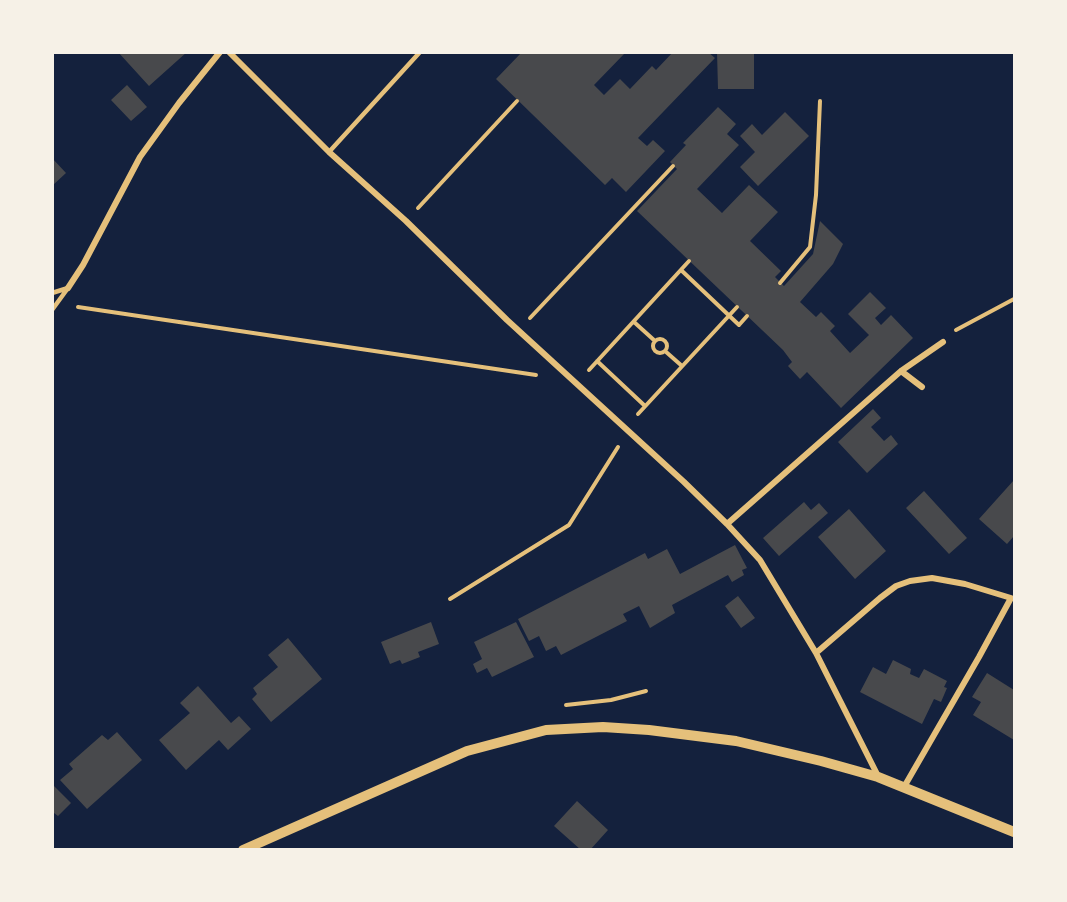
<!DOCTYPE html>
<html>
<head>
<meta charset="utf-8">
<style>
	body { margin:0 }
	#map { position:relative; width:1067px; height:902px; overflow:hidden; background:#14213d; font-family:"Roboto Condensed",sans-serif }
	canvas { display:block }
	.frame { position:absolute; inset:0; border:54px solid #f6f1e7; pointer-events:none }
</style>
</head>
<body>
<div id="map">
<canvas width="1067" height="902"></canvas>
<div class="frame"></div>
</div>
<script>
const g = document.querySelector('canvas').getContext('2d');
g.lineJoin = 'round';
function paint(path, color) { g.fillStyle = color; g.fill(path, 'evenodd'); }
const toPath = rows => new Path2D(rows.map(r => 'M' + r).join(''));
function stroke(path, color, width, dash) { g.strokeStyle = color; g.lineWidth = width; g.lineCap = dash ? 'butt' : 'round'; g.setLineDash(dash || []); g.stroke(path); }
paint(toPath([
	[118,52,187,52,149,86],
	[522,52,626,52,594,85,604,95,620,79,630,89,652,66,656,70,673,52,708,52,715,58,638,138,647,146,653,140,665,151,626,192,612,178,605,185,496,79],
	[717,52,754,52,754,89,718,89],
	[127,85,147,107,131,121,111,100],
	[718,107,736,124,727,134,739,145,697,189,722,213,749,185,778,212,750,241,781,271,775,277,784,286,813,254,820,221,843,244,833,264,800,302,816,317,821,312,835,326,830,331,850,353,869,335,848,314,870,292,886,308,875,318,881,325,891,315,913,338,841,408,807,372,800,379,788,366,792,362,783,350,637,211,677,169,670,162,686,145,683,143],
	[785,112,809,136,758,186,740,167,755,152,740,136,752,124,762,135],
	[52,158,66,173,52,186],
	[873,409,881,418,871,427,884,441,891,435,898,444,867,473,838,442],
	[1014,480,1014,536,1007,544,979,519],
	[924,491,967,538,949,554,906,508],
	[804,502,811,510,819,503,828,513,779,556,763,538],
	[849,509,886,551,855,579,818,537],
	[735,545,747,568,742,570,744,575,732,582,728,575,672,605,675,613,650,628,639,606,623,614,627,621,561,655,556,646,546,651,539,636,529,641,518,619,645,553,648,559,667,549,680,574],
	[738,596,755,618,741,628,725,606],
	[431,622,439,644,418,652,420,657,402,664,400,660,390,664,381,642],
	[516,622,534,657,492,677,487,668,477,673,473,664,482,659,474,642],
	[288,638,322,679,271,722,252,699,257,694,253,688,278,667,268,655],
	[893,660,911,669,910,674,919,678,924,669,947,681,944,687,947,688,941,702,934,699,922,724,860,692,873,667,886,674],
	[987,673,1014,690,1014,740,973,715,981,702,972,697],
	[198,686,231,723,239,716,251,729,228,750,219,740,186,770,159,740,190,713,180,703],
	[117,732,142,760,87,809,60,780,73,769,69,764,102,735,108,740],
	[52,784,71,803,58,816,54,813,52,814],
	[577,801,608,830,590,850,581,850,554,826]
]), '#48494c');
stroke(toPath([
	[418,208,517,101],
	[681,270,739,325,747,316],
	[780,283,810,247,816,195,820,101],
	[78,307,536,375],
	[530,318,673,166],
	[634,322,655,341],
	[956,330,1014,299],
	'653 346a7 7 0 1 1 14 0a7 7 0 1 1-14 0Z',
	[665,351,682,366],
	[597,361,645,406],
	[589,370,689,261],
	[638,414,737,307],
	[450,599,569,525,618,447],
	[566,705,611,700,646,691]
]), '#e5c07b', 4);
stroke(toPath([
	[329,152,420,52],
	[52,293,68,288],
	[52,310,68,288]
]), '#e5c07b', 4.5);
stroke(toPath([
	[229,52,329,152,406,221,507,320,684,482,727,524,760,560,816,653],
	[68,288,83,265,140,157,179,103,220,52],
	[901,371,922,387],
	[727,524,901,371,943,342],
	[878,776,816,653,880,598,896,586,910,581,932,578,965,584,1011,598,979,657,904,787]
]), '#e5c07b', 6);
stroke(toPath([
	[243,850,467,751,546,730,603,727,649,730,736,741,821,761,878,777,1014,832]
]), '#e5c07b', 10);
</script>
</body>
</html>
